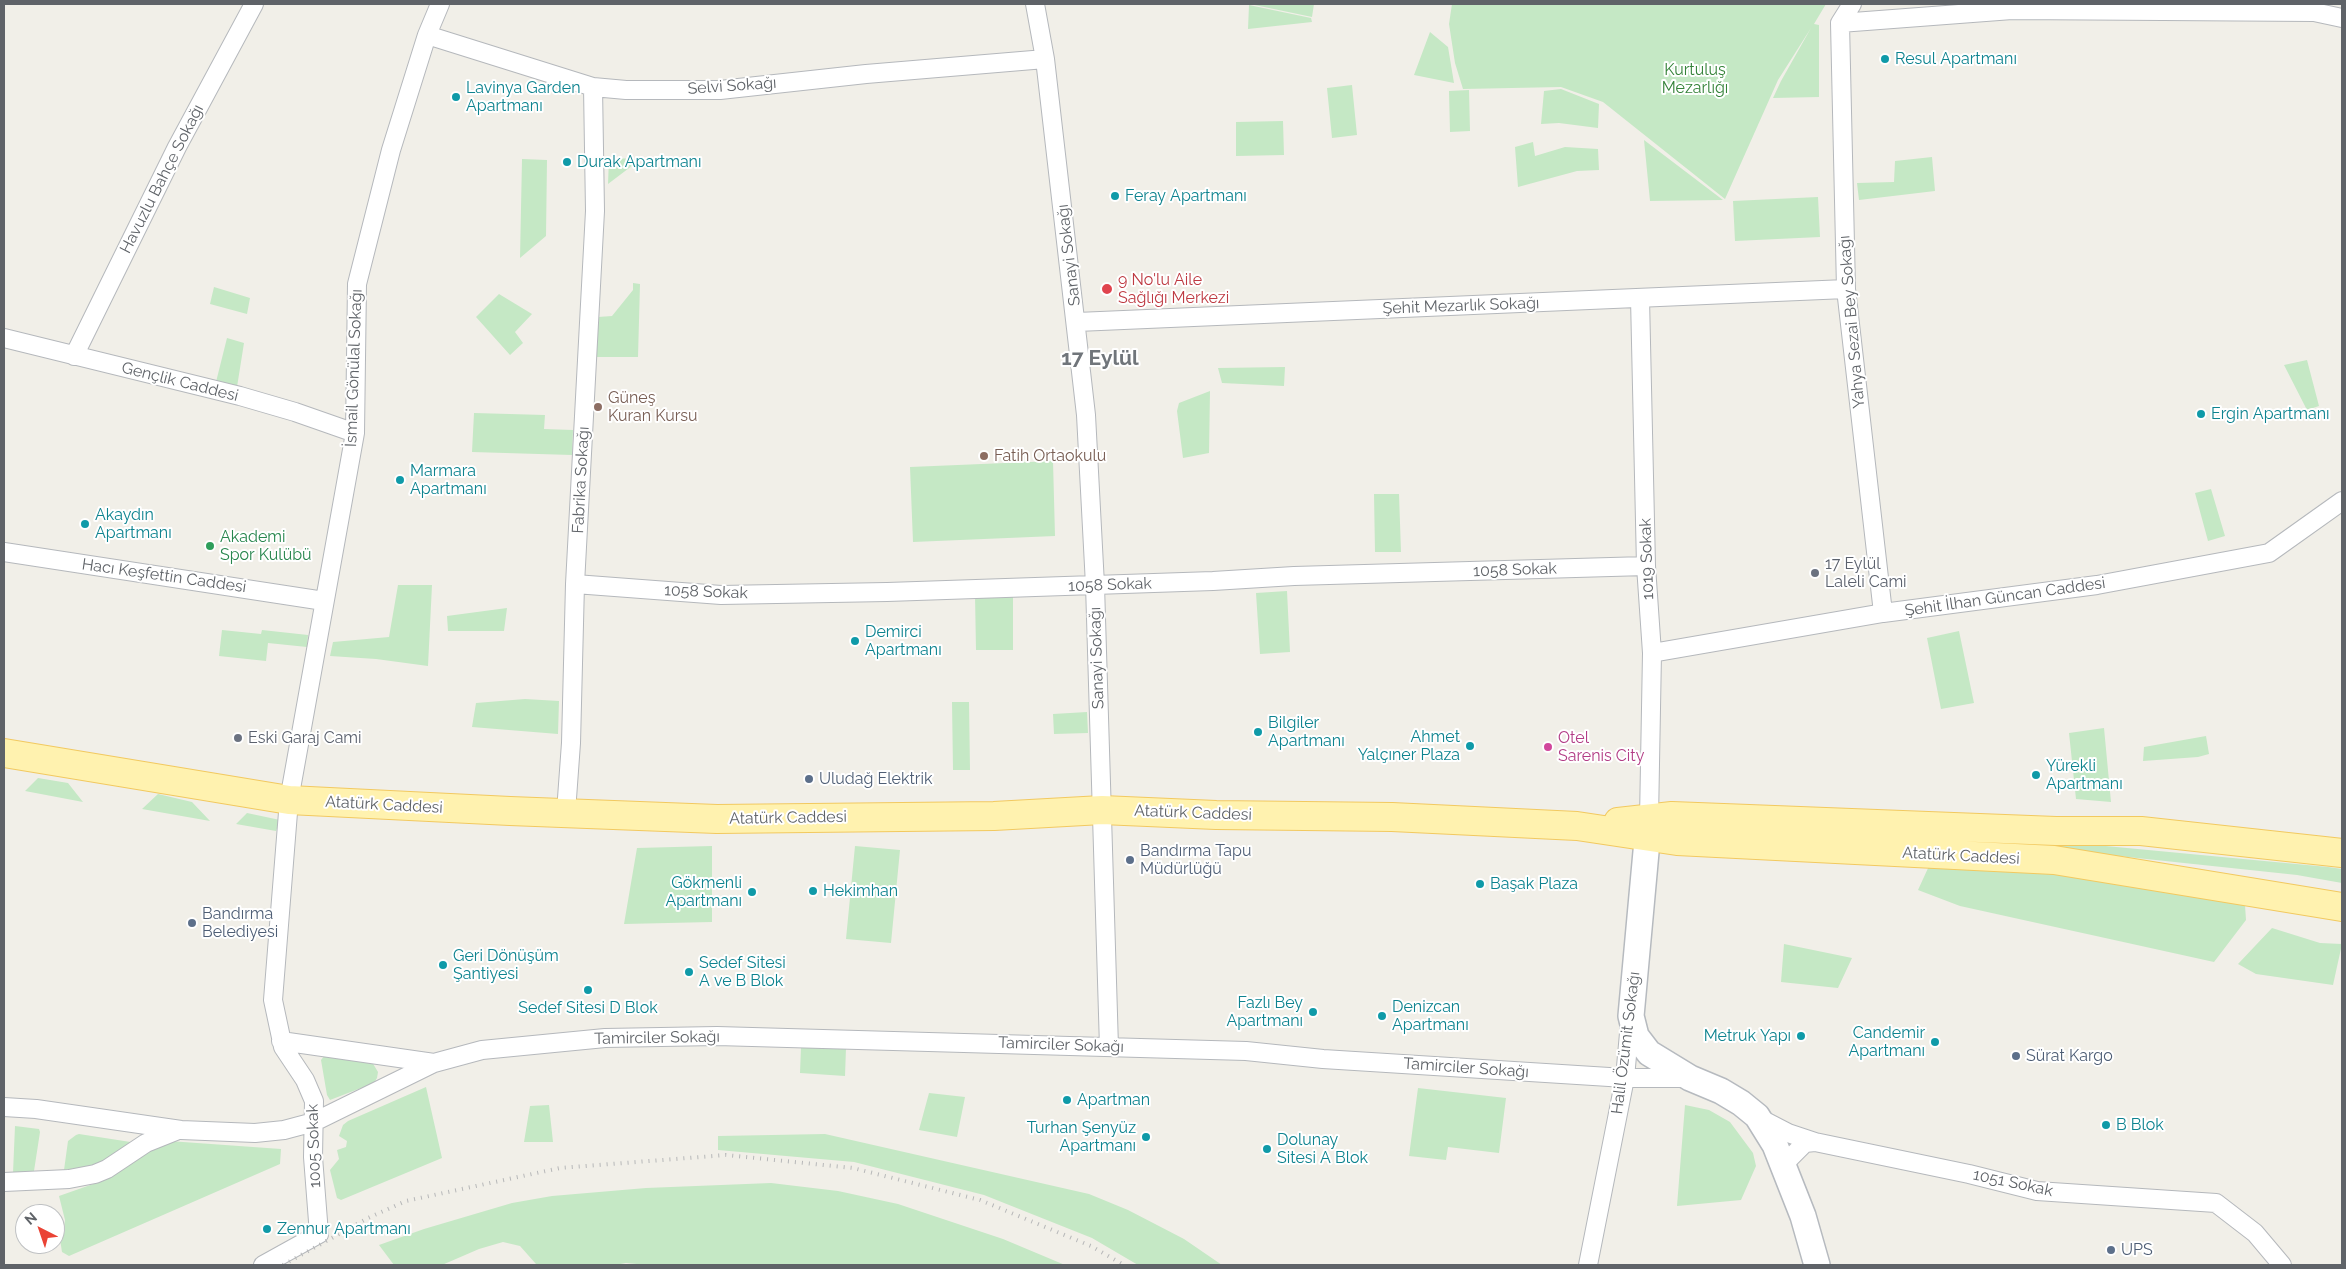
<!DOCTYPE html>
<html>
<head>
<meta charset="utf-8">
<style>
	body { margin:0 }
	#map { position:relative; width:2346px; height:1269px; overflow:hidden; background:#f1efe8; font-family:Raleway,sans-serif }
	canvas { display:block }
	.frame { position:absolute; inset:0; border:5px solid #5f6368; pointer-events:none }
	.north { position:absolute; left:15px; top:1204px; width:50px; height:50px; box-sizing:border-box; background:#fff; border:1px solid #bfc1c3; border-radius:50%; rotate:319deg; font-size:14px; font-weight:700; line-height:20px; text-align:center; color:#5f6368 }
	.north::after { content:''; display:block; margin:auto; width:18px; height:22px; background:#ea4335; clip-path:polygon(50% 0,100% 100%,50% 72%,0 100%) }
</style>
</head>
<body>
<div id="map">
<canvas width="2346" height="1269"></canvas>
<div class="frame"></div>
<div class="north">N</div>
</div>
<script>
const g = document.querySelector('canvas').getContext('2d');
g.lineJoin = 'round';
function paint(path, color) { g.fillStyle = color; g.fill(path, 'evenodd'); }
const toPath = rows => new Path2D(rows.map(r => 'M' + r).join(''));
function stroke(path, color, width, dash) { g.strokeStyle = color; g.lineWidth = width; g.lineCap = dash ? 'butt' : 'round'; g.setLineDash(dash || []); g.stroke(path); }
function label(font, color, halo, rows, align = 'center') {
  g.font = font + ' Raleway,sans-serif'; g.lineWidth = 4; g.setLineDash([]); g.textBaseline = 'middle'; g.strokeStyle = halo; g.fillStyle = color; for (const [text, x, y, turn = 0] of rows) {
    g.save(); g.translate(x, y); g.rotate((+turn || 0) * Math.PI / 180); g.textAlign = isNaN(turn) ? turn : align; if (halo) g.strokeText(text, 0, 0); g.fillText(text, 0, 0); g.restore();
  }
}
paint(toPath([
	[1250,4,1314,4,1312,17],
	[1452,4,1826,4,1814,24,1819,25,1819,97,1773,98,1781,81,1811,28,1778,80,1725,199,1603,102,1561,87,1463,89,1455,63,1449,24],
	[1249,5,1311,18,1312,22,1248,29],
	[1430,32,1448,47,1454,83,1414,75],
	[1352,85,1357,135,1332,138,1327,88],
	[1561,89,1599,104,1598,128,1559,123,1541,124,1544,91],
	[1469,90,1470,131,1450,132,1449,91],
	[1283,121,1284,155,1236,156,1236,122],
	[1644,140,1723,200,1650,201],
	[1533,142,1535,156,1565,147,1598,149,1599,170,1577,171,1518,187,1515,147],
	[1932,157,1935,191,1859,200,1857,183,1894,182,1895,161],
	[609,158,641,159,608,184],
	[522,159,547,160,546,236,520,258],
	[1818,197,1820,237,1735,241,1733,201],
	[633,283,640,284,638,357,595,357,598,317,612,316,633,290],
	[214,287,250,298,247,314,210,304],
	[499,294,532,314,515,332,523,343,510,355,476,317],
	[227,338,244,343,237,387,216,382],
	[2307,360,2319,406,2307,410,2284,365],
	[1285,367,1284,386,1222,383,1218,368],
	[1210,391,1209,453,1183,458,1177,411,1179,403],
	[474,413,545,415,544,429,573,430,572,455,472,452],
	[1053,461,1055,536,913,542,910,467],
	[2211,489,2225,536,2208,541,2195,493],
	[1374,494,1399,494,1401,552,1375,552],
	[398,585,432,585,428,666,376,659,330,656,333,642,389,637],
	[1287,591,1290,652,1260,654,1256,593],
	[975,595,1013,595,1013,650,976,650],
	[507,608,504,631,448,631,447,616],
	[222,630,261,634,262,630,308,635,307,647,268,643,266,661,219,656],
	[1959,631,1974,703,1941,709,1927,638],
	[525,699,559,701,558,734,472,727,476,703],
	[952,702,969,702,970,770,953,770],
	[1087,712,1088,733,1054,734,1053,714],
	[2104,728,2111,802,2076,799,2069,733],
	[2206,736,2209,754,2198,757,2143,761,2144,747],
	[38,778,68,783,83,802,25,791],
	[158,794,192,802,210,821,142,809],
	[247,813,280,820,276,831,236,824],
	[1889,836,2074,843,2328,867,2342,869,2342,883,2297,875,2024,846],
	[712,846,712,922,624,924,637,848],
	[855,846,900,850,891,943,846,939],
	[1929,866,2074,874,2155,887,2245,905,2246,920,2214,962,1960,906,1918,890],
	[2272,928,2320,943,2342,944,2333,985,2256,974,2238,964],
	[1784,944,1852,958,1838,988,1781,982],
	[801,1047,846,1048,845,1076,800,1073],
	[325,1055,372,1062,378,1072,377,1078,374,1083,330,1100,327,1095,321,1060],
	[426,1087,442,1158,341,1200,337,1198,330,1170,339,1159,337,1150,346,1147,347,1141,339,1136,343,1125,348,1121],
	[1418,1088,1506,1098,1499,1153,1448,1147,1446,1160,1409,1156],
	[929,1093,965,1097,957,1137,919,1130],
	[549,1105,553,1142,524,1142,530,1106],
	[1685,1105,1709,1110,1730,1122,1753,1153,1756,1166,1741,1200,1677,1206],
	[15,1126,39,1129,40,1132,34,1171,32,1173,13,1173],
	[825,1134,1089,1194,1128,1210,1184,1239,1222,1265,1138,1265,1092,1238,984,1195,854,1162,718,1150,718,1136],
	[76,1135,79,1134,137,1143,104,1164,64,1170,68,1141],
	[169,1141,281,1149,280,1164,69,1256,62,1252,59,1233,64,1227,65,1220,59,1196,96,1183,134,1157],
	[771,1183,838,1191,898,1204,1003,1239,1065,1265,647,1265,626,1263,615,1265,541,1265,536,1264,520,1246,503,1242,479,1249,442,1265,394,1265,379,1245,424,1229,512,1203,552,1196,646,1188]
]), '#c5e8c5');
const minor = toPath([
	[1035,4,1045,59,1086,415,1095,585,1109,1047],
	[1852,4,1840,23,1846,289,1883,613],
	[1840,23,2012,10,2314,12,2342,18],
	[427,35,593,87,626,90,720,90,866,74,1045,59],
	[1640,298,1646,566,1652,653,1649,819],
	[1077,322,1846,289],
	[4,338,240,396,295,412,355,433],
	[74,356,177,147,254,4],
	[4,552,324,601],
	[575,584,721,595,887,592,1213,581,1294,576,1646,566],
	[1652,653,1883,613,2097,585,2269,553,2342,501],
	[566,812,571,743,575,584,595,211,593,87],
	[281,1041,434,1063],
	[4,1107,36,1109,181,1130,255,1133,284,1130,314,1122,434,1063,482,1050,605,1038,717,1036,1246,1051,1323,1059,1625,1078,1690,1078],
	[1759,1118,1788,1133,1815,1142,1969,1174,2037,1191,2216,1203,2255,1233,2282,1265],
	[1783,1169,1789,1159,1805,1143,1815,1142],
	[4,1182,69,1179,95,1174,107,1169,146,1143,176,1131],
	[263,1265,319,1234,313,1157,314,1101,305,1080,283,1047,273,1000,289,800,355,433,357,284,391,150,427,35,440,4],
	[1588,1265,1625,1078,1630,1022]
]);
const secondary = toPath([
	[1649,819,1631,1016,1636,1036,1649,1053,1690,1078,1721,1091,1741,1103,1757,1116,1775,1145,1803,1216,1817,1265]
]);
const primary = toPath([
	[4,753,289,800,510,811,717,819,994,816,1102,810,1216,815,1392,817,1577,826,1677,841,2054,860,2342,907],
	[1618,822,1672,816,2056,831,2141,831,2342,853]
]);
stroke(minor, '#b5b8bc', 20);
stroke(secondary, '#b6babf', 28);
stroke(primary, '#f2c960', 30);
stroke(minor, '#fff', 18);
stroke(secondary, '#fff', 25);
stroke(primary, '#fff2af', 28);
stroke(toPath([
	[283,1265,368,1218,406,1201,560,1168,726,1155,853,1168,980,1200,1091,1246,1124,1265]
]), '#b6b7b8', 4, [1, 6]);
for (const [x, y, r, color] of [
	[1885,59,5,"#0f9aa8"],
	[456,97,5,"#0f9aa8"],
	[567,162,5,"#0f9aa8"],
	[1115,196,5,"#0f9aa8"],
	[1107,289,6,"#e0444e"],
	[598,407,5,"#8d6e63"],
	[2201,414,5,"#0f9aa8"],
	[984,456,5,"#8d6e63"],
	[400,480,5,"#0f9aa8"],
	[85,524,5,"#0f9aa8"],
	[210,546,5,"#2e9e5b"],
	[1815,573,5,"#6b7280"],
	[855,641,5,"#0f9aa8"],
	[1258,732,5,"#0f9aa8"],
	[238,738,5,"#6b7280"],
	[1470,746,5,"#0f9aa8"],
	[1548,747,5,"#d1479c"],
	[2036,775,5,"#0f9aa8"],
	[809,779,5,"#5c6f8a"],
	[1130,860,5,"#5c6f8a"],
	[1480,884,5,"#0f9aa8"],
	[813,891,5,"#0f9aa8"],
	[752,892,5,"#0f9aa8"],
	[192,923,5,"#5c6f8a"],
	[443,965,5,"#0f9aa8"],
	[689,972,5,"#0f9aa8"],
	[588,990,5,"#0f9aa8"],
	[1313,1012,5,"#0f9aa8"],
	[1382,1016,5,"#0f9aa8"],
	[1801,1036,5,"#0f9aa8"],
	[1935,1042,5,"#0f9aa8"],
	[2016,1056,5,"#5c6f8a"],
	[1067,1100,5,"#0f9aa8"],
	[2106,1125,5,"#0f9aa8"],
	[1146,1137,5,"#0f9aa8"],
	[1267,1149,5,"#0f9aa8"],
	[267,1229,5,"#0f9aa8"],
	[2111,1250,5,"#5c6f8a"]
]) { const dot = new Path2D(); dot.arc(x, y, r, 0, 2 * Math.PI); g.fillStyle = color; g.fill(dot); stroke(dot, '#fff', 2); }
label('16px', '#0d838f', '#fff', [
	["Resul Apartmanı",1895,59],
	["Lavinya Garden",466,88],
	["Apartmanı",466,106],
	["Durak Apartmanı",577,162],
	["Feray Apartmanı",1125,196],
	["Ergin Apartmanı",2211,414],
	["Marmara",410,471],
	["Apartmanı",410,489],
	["Akaydın",95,515],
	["Apartmanı",95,533],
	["Demirci",865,632],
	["Apartmanı",865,650],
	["Bilgiler",1268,723],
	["Apartmanı",1268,741],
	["Ahmet",1460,737,"right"],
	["Yalçıner Plaza",1460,755,"right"],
	["Yürekli",2046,766],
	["Apartmanı",2046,784],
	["Gökmenli",742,883,"right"],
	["Apartmanı",742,901,"right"],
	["Başak Plaza",1490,884],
	["Hekimhan",823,891],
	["Geri Dönüşüm",453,956],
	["Şantiyesi",453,974],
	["Sedef Sitesi",699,963],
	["A ve B Blok",699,981],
	["Fazlı Bey",1303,1003,"right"],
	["Apartmanı",1303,1021,"right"],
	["Denizcan",1392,1007],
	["Apartmanı",1392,1025],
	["Sedef Sitesi D Blok",588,1008,"center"],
	["Candemir",1925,1033,"right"],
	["Apartmanı",1925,1051,"right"],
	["Metruk Yapı",1791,1036,"right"],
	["Apartman",1077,1100],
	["B Blok",2116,1125],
	["Turhan Şenyüz",1136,1128,"right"],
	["Apartmanı",1136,1146,"right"],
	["Dolunay",1277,1140],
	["Sitesi A Blok",1277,1158],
	["Zennur Apartmanı",277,1229]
], 'left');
label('16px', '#348238', '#fff', [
	["Kurtuluş",1695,70],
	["Mezarlığı",1695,88]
]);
label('16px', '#5f6368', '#fff', [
	["Selvi Sokağı",732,86,-4],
	["Havuzlu Bahçe Sokağı",162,179,-63],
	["Sanayi Sokağı",1069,255,-97],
	["Şehit Mezarlık Sokağı",1461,306,-2],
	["Yahya Sezai Bey Sokağı",1852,322,-95],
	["İsmail Gönülal Sokağı",354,368,-88],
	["Gençlik Caddesi",180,382,14],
	["Fabrika Sokağı",581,480,-87],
	["1019 Sokak",1647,559,-92],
	["1058 Sokak",1515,570,-2],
	["Hacı Keşfettin Caddesi",164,576,8],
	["1058 Sokak",1110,585,-2],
	["1058 Sokak",706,592,2],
	["Şehit İlhan Güncan Caddesi",2005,597,-8],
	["Sanayi Sokağı",1097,658,-92],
	["Atatürk Caddesi",384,805,3],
	["Atatürk Caddesi",1193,813,2],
	["Atatürk Caddesi",788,818,-1],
	["Atatürk Caddesi",1961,856,3],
	["Tamirciler Sokağı",657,1038,-1],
	["Halil Özümit Sokağı",1626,1043,-83],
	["Tamirciler Sokağı",1061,1045,2],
	["Tamirciler Sokağı",1466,1068,4],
	["1005 Sokak",314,1146,-92],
	["1051 Sokak",2013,1183,12]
]);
label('16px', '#be3a42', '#fff', [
	["9 No'lu Aile",1118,280],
	["Sağlığı Merkezi",1118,298]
], 'left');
label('16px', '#785e54', '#fff', [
	["Güneş",608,398],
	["Kuran Kursu",608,416],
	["Fatih Ortaokulu",994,456]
], 'left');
label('16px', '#27864d', '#fff', [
	["Akademi",220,537],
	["Spor Kulübü",220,555]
], 'left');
label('16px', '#5b616d', '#fff', [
	["17 Eylül",1825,564],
	["Laleli Cami",1825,582],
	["Eski Garaj Cami",248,738]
], 'left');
label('16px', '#b23c85', '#fff', [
	["Otel",1558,738],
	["Sarenis City",1558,756]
], 'left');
label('16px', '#4e5e75', '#fff', [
	["Uludağ Elektrik",819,779],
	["Bandırma Tapu",1140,851],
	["Müdürlüğü",1140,869],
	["Bandırma",202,914],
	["Belediyesi",202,932],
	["Sürat Kargo",2026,1056],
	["UPS",2121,1250]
], 'left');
label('bold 21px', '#70757a', '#fff', [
	["17 Eylül",1100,359]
]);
</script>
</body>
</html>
